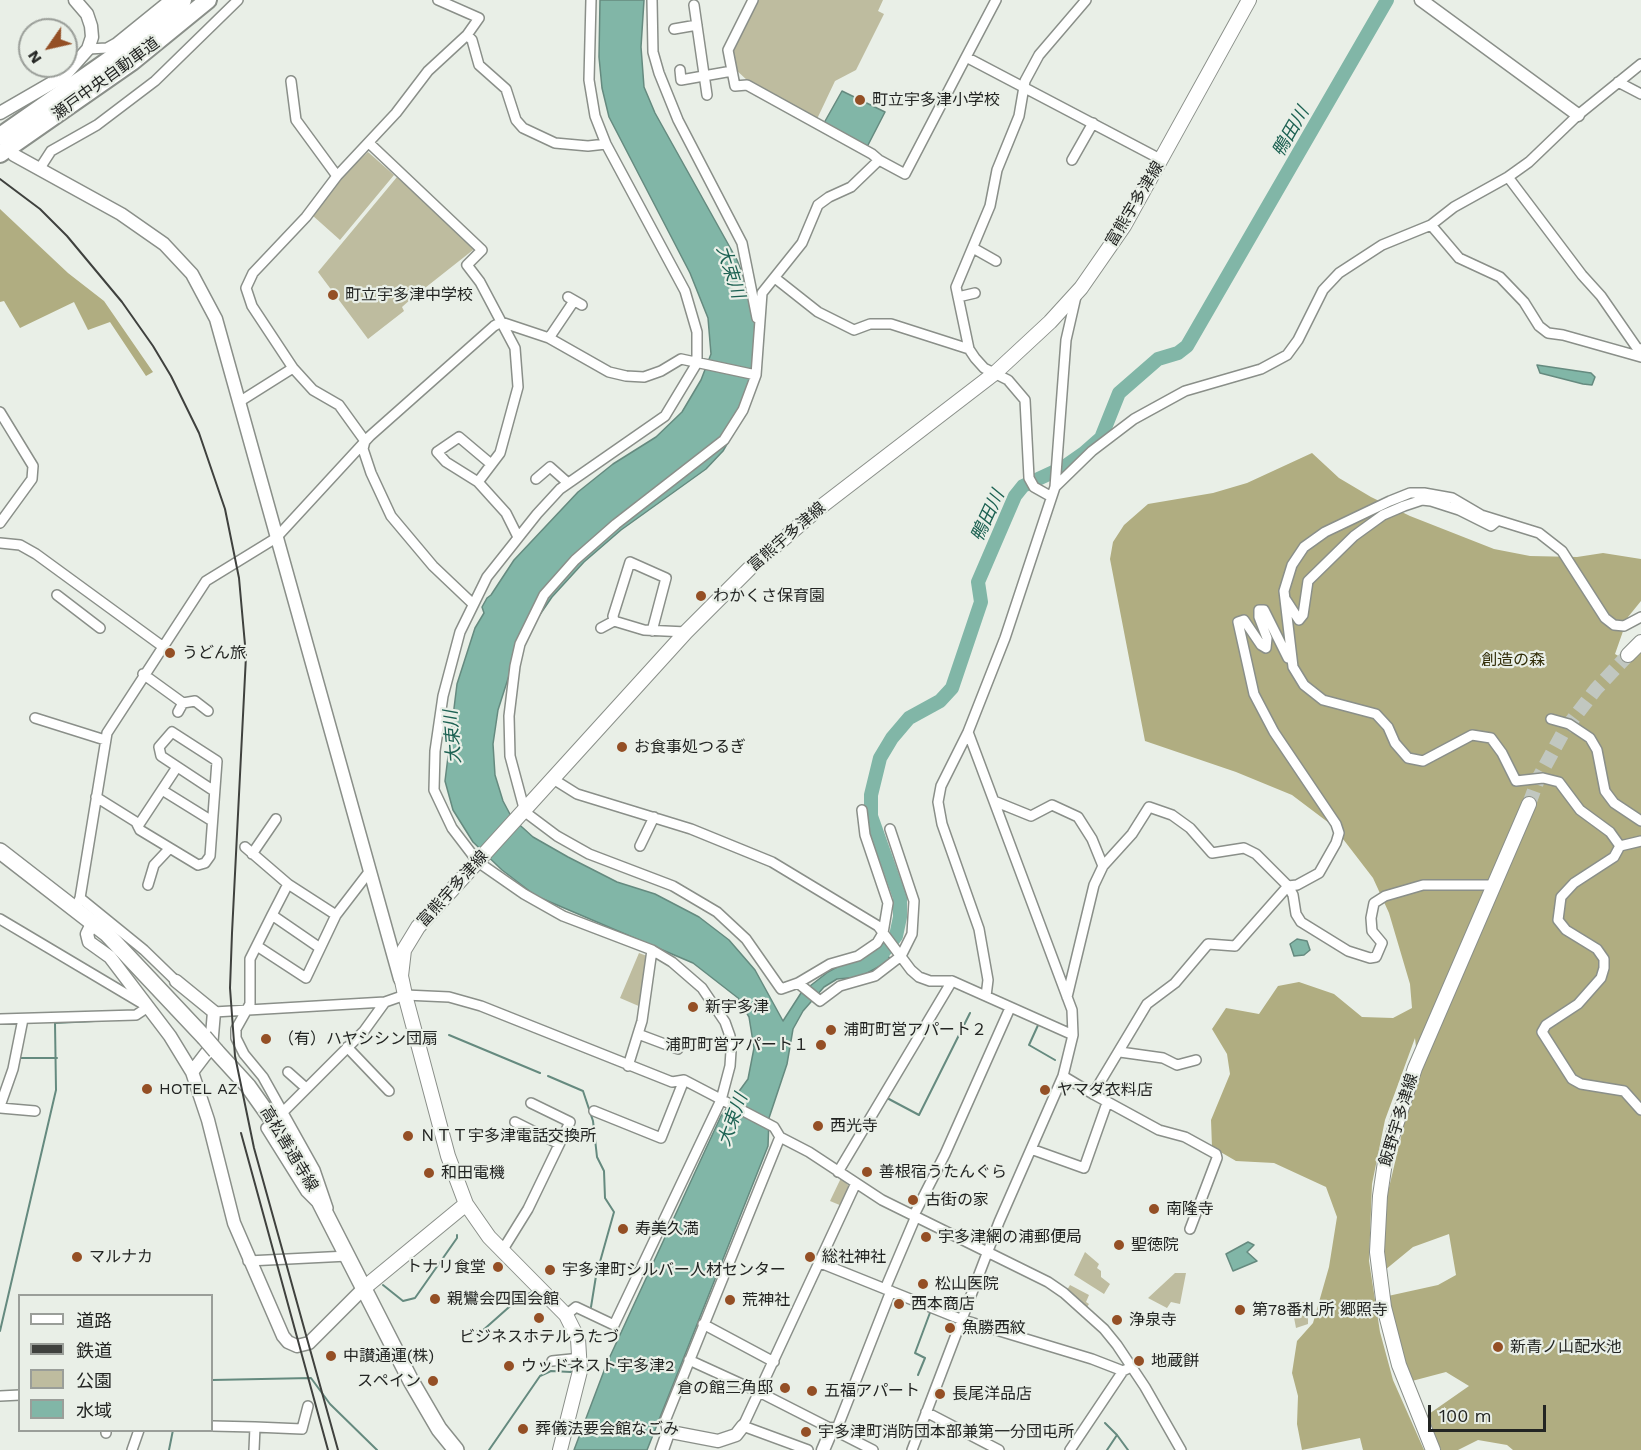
<!DOCTYPE html>
<html>
<head>
<meta charset="utf-8">
<style>
	body { margin:0 }
	#map { position:relative; width:1641px; height:1450px; overflow:hidden; background:#e9efe7; font-family:"Work Sans","Noto Sans JP",sans-serif }
	canvas { display:block }
	.legend { position:absolute; left:18px; top:1294px; width:195px; height:138px; box-sizing:border-box; background:#e9efe7; border:2px solid #9a9e99; margin:0; padding:8px 10px; list-style:none; font-size:18px; color:#232523 }
	.legend li { display:flex; align-items:center; gap:12px; height:30px }
	.legend b { width:30px; border:2px solid #9a9e99 }
	.north { position:absolute; left:18px; top:18px; width:60px; height:60px; box-sizing:border-box; background:#e9efe7; border:2px solid #9a9e99; border-radius:50%; rotate:236deg; font-size:16px; font-weight:700; line-height:24px; text-align:center; color:#232523 }
	.north::after { content:''; display:block; margin:auto; width:21px; height:27px; background:#944f25; clip-path:polygon(50% 0,100% 100%,50% 72%,0 100%) }
	.scale { position:absolute; left:1428px; top:1405px; width:118px; height:27px; box-sizing:border-box; border:3px solid #232523; border-top:0; padding-left:8px; font-size:18px; line-height:21px; white-space:nowrap; color:#232523; -webkit-text-stroke:4px #e9efe7; paint-order:stroke }
</style>
</head>
<body>
<div id="map">
<canvas width="1641" height="1450"></canvas>
<ul class="legend">
<li><b style="height:8px;background:#fff"></b>道路</li>
<li><b style="height:8px;background:#3f413e"></b>鉄道</li>
<li><b style="height:16px;background:#bebc9f"></b>公園</li>
<li><b style="height:16px;background:#81b6a7"></b>水域</li>
</ul>
<div class="north">N</div>
<div class="scale">100 m</div>
</div>
<script>
const g = document.querySelector('canvas').getContext('2d');
g.lineJoin = 'round';
function paint(path, color) { g.fillStyle = color; g.fill(path, 'evenodd'); }
const toPath = rows => new Path2D(rows.map(r => 'M' + r).join(''));
function stroke(path, color, width, dash) { g.strokeStyle = color; g.lineWidth = width; g.lineCap = dash ? 'butt' : 'round'; g.setLineDash(dash || []); g.stroke(path); }
function label(font, color, halo, rows, align = 'center') {
  g.font = font + ' "Work Sans","Noto Sans JP",sans-serif'; g.lineWidth = 4.5; g.setLineDash([]); g.textBaseline = 'middle'; g.strokeStyle = halo; g.fillStyle = color; for (const [text, x, y, turn = 0] of rows) {
    g.save(); g.translate(x, y); g.rotate((+turn || 0) * Math.PI / 180); g.textAlign = isNaN(turn) ? turn : align; if (halo) g.strokeText(text, 0, 0); g.fillText(text, 0, 0); g.restore();
  }
}
paint(toPath([
	[757,0,883,0,878,11,884,14,856,70,835,81,817,119,748,81,734,68,731,51],
	[368,152,394,175,340,240,312,215,340,178],
	[397,177,472,245,473,250,411,299,402,307,404,311,368,339,318,272],
	[639,953,647,956,641,1007,620,998],
	[841,1178,849,1186,842,1206,830,1201],
	[1085,1252,1099,1264,1097,1268,1101,1271,1101,1277,1110,1284,1104,1294,1074,1275],
	[1175,1273,1186,1273,1180,1304,1171,1302,1167,1308,1148,1298],
	[1070,1285,1089,1295,1086,1302,1089,1304,1087,1307,1067,1290],
	[1291,1302,1308,1302,1308,1324,1296,1328]
]), '#bebc9f');
paint(toPath([
	[0,209,68,273,104,301,153,372,146,376,110,322,88,330,74,302,20,328,4,301,0,302],
	[1312,453,1339,478,1371,497,1410,516,1494,549,1530,556,1577,557,1603,553,1641,559,1641,601,1628,617,1615,654,1627,661,1641,650,1641,1450,1513,1450,1507,1445,1478,1440,1458,1450,1441,1450,1426,1416,1469,1386,1446,1372,1412,1381,1400,1348,1388,1296,1438,1285,1456,1275,1449,1234,1413,1247,1385,1270,1383,1213,1418,1065,1415,1038,1385,1120,1372,1184,1369,1261,1380,1332,1393,1380,1424,1450,1363,1450,1360,1438,1302,1450,1297,1424,1298,1396,1292,1373,1297,1341,1313,1323,1329,1267,1337,1217,1326,1187,1274,1163,1236,1161,1212,1147,1211,1120,1230,1074,1227,1054,1212,1029,1226,1008,1259,1014,1278,986,1299,982,1334,994,1362,1017,1393,1018,1412,1008,1410,984,1389,913,1373,878,1333,826,1292,795,1236,772,1145,741,1110,559,1113,542,1124,525,1148,504,1213,493,1247,483]
]), '#b0ad81');
const water = toPath([
	[600,0,644,0,641,47,644,87,655,113,737,260,751,295,757,332,757,363,737,427,723,451,706,469,621,530,584,562,552,597,530,629,513,663,498,710,493,744,495,775,503,801,512,818,533,837,568,857,617,882,655,894,699,917,729,940,755,970,783,1021,801,993,828,972,879,944,891,960,860,977,837,979,824,987,803,1011,793,1029,787,1064,769,1118,768,1146,647,1450,574,1450,607,1363,721,1116,748,1079,754,1048,749,1017,738,998,693,963,536,896,502,870,473,842,453,810,445,781,457,684,475,628,484,613,482,607,487,598,491,595,514,560,578,492,613,464,656,437,682,412,701,380,711,354,708,318,690,273,609,117,602,88,599,57,600,0],
	[842,91,885,112,867,147,824,123,842,91],
	[1537,365,1591,373,1595,377,1592,385,1583,384,1540,373,1537,365],
	[1297,939,1307,941,1310,950,1304,955,1294,956,1290,944,1297,939],
	[1248,1242,1254,1245,1247,1252,1257,1261,1233,1271,1226,1254,1248,1242]
]);
paint(water, '#81b6a7');
stroke(water, '#658a7f', 1.5);
stroke(toPath([
	[1039,1023,1029,1045,1055,1060],
	[449,1035,540,1073],
	[18,1058,57,1058],
	[548,1076,583,1091,593,1121,597,1157,604,1171,605,1198,614,1212,596,1276,591,1307],
	[887,1098,919,1115,970,1013],
	[383,1285,403,1301,415,1298,457,1238,457,1235],
	[0,1331,56,1090,55,1023,95,1021],
	[470,1331,481,1332,517,1300,534,1291],
	[918,1375,925,1358,915,1353,931,1310],
	[212,1380,311,1378,330,1404,377,1450],
	[1105,1423,1117,1435,1107,1450],
	[1117,1435,1128,1450],
	[169,1450,173,1430],
	[489,1450,540,1376,551,1371,571,1372,572,1364]
]), '#658a7f', 2);
stroke(toPath([
	[870,962,882,954,896,936,900,917,900,898,871,816,871,795,880,758,892,738,909,718,940,701,952,688,981,602,978,582,1015,496,1023,486,1064,467,1084,453,1101,438,1119,393,1158,359,1178,353,1187,346,1387,0]
]), '#81b6a7', 14);
stroke(toPath([
	[1529,804,1539,777,1564,731,1596,689,1628,655]
]), '#c1c7c0', 14, [14, 7]);
const minor = toPath([
	[438,0,479,18,467,35,428,71,396,113,337,176,306,217,253,273,246,288,252,306,293,368,313,390,339,405,365,441,363,449,371,473,391,516,433,566,473,604],
	[652,0,653,52,659,73,678,120,742,243,757,318],
	[753,0,728,50,735,86,747,85,872,154,879,160],
	[694,5,707,95],
	[674,29,697,25],
	[467,35,472,40,479,65,506,89,516,120,523,128,555,143,588,146,606,144],
	[88,49,107,48,116,43,169,0],
	[966,57,996,0],
	[680,70,681,80,732,71],
	[291,81,296,120,337,176],
	[1618,82,1641,94],
	[369,143,482,250,467,265,480,282,515,348,518,387,500,453,478,482,506,513,518,537],
	[1072,160,1093,123],
	[40,168,51,151,97,125,155,81,238,0],
	[1508,177,1582,275,1601,296,1637,348,1641,349],
	[1431,225,1459,258,1500,277,1524,302,1539,326,1548,333,1563,335,1641,357],
	[973,248,996,261],
	[775,278,818,312,854,330,870,324,891,324,969,349],
	[568,297,582,305],
	[958,297,975,293],
	[549,338,574,301],
	[756,375,743,410,724,440,616,524,575,560,544,595,520,644,515,666,509,716,510,756,525,812,557,836,589,854,673,886,717,912,746,939,781,989,798,983,830,964,858,956,877,943,883,933,888,903,865,835,862,810],
	[239,402,293,368],
	[0,412,33,466,32,479,0,523],
	[536,479,550,467,568,483],
	[478,482,446,462,437,452,459,437,491,464],
	[1055,487,1092,451,1134,419,1185,391,1261,369,1287,355,1298,340,1323,290,1339,273,1382,245,1431,225,1454,207,1508,177,1529,162,1578,115,1641,64],
	[1050,496,1034,487,1029,478,1025,400,1008,380,984,368,975,358,969,349,956,287,990,206,997,170,1019,116,1025,81,1039,55,1086,0],
	[0,543,20,545,36,554,162,646],
	[57,595,100,628],
	[1286,600,1299,620,1303,615,1308,581,1354,536,1383,515,1404,506,1422,500,1431,501,1459,510,1491,526,1497,521],
	[614,621,613,616,630,562,666,578,652,631],
	[601,628,614,621,644,630,686,632],
	[143,674,183,703,178,712],
	[183,703,195,701,208,711],
	[35,718,105,740],
	[1551,719,1569,724,1590,738,1597,750,1605,791,1614,803,1641,821],
	[553,779,577,794,691,829,772,862,878,926,911,970,919,977,930,981,952,981,1073,1035],
	[162,790,212,821],
	[96,797,136,822,140,830,198,865,205,863,210,856,217,761,172,732,159,747,161,756,214,791],
	[994,801,1031,816,1052,805,1078,817,1092,839,1103,866],
	[138,826,177,767],
	[640,846,654,817],
	[1620,846,1610,832,1580,810,1559,782,1543,778,1516,781,1502,753,1491,738,1472,735,1423,761,1408,758,1395,743,1388,727,1376,714,1323,700,1304,685,1293,667,1284,591,1292,565,1304,547,1325,532,1390,501,1410,493,1424,493,1452,498,1481,515,1539,533,1562,551,1605,618,1614,625,1624,626,1641,617],
	[1620,846,1614,857,1574,883,1561,897,1558,920,1566,930,1597,949,1604,959,1604,968,1601,978,1578,1004,1546,1025,1542,1032,1572,1079,1581,1084,1624,1091,1641,1110],
	[1620,846,1641,841],
	[245,847,288,884],
	[252,854,276,819],
	[148,885,154,865,169,849],
	[80,898,144,950,176,981],
	[76,907,80,898,107,733,206,581,276,538,370,436,494,326,501,322,549,338,609,372,626,376,644,377,661,371,681,359,756,375,762,293,802,243,818,205,829,197,851,187,879,160,905,174,966,57,1162,160],
	[272,915,320,948],
	[336,915,369,872],
	[0,919,148,1007,136,1015,0,1019],
	[257,946,306,978,336,915,288,884,272,915,250,959,250,1004,236,1029,236,1038,244,1054,263,1077,315,1170,328,1208],
	[798,983,820,1001,840,986,875,976,901,956,912,934,914,901,890,829],
	[986,996,988,980,979,929,942,824,938,802,941,786,968,732,1005,638,1055,487,1066,340,1077,292],
	[1067,997,1094,885,1103,866,1132,834,1149,807,1172,815,1190,828,1212,853,1244,848,1256,854,1288,886,1293,895,1296,914,1301,922,1348,951,1370,958,1376,957,1382,943,1372,931,1371,918,1374,903,1385,896,1423,885,1493,885],
	[214,1012,385,1002,405,995,449,997,481,1006,672,1082,684,1080,774,1127,780,1137,809,1152,882,1200,1048,1282,1064,1293,1104,1329,1117,1345,1145,1387,1181,1450],
	[638,1034,678,1049],
	[347,1047,389,1091],
	[1120,1052,1163,1058,1177,1065,1196,1060],
	[628,1066,642,1021,652,950],
	[288,1072,306,1088],
	[1063,1076,1093,1094,1147,1004,1175,983,1208,944,1235,946,1288,886,1297,885,1319,873,1336,843,1339,833,1336,824,1274,732,1254,694,1238,622,1244,620,1261,645,1266,648,1267,638,1259,617,1259,610,1264,610,1288,658],
	[1093,1094,1159,1130,1185,1137,1216,1154,1217,1158,1190,1229],
	[0,1106,13,1069,23,1019],
	[0,1108,35,1111],
	[594,1111,661,1138,684,1080],
	[281,1114,364,1031,385,1002],
	[515,1122,559,1144],
	[269,1126,266,1128,306,1192,315,1201],
	[1031,1149,1084,1168,1107,1103],
	[838,1172,952,981],
	[914,1215,945,1154,1010,1008],
	[502,1251,528,1209,570,1122,531,1103],
	[248,1261,348,1256],
	[818,1262,960,1319,1092,1359,1123,1371],
	[885,1289,916,1216],
	[566,1315,576,1307,614,1325,721,1100,730,1066,731,1051,730,1036,725,1022,702,988,672,962,652,950,563,916,524,894,478,862,452,828,434,790,435,751,443,696,460,632,487,577,537,514,560,489,665,416,697,363,697,332,685,291,606,144,595,116,589,80,591,0],
	[703,1324,774,1362],
	[689,1360,759,1392,873,1450],
	[552,1361,581,1358],
	[0,1396,20,1395],
	[926,1412,999,1450],
	[212,1426,255,1427,254,1450],
	[255,1427,302,1429,308,1406],
	[836,1431,891,1291],
	[106,1433,106,1430],
	[668,1433,665,1421,780,1137],
	[132,1450,139,1430],
	[808,1450,743,1426,856,1183],
	[912,1450,999,1222,1063,1076,1073,1035,1072,1010,968,732],
	[1070,1450,1123,1371,1129,1368]
]);
const tertiary = toPath([
	[1421,0,1578,115],
	[0,113,64,76,88,49,92,37,91,26,87,14,75,0],
	[14,155,121,214,164,244,192,274,216,319,400,979],
	[93,922,87,934,89,942,110,957,170,1036,192,1072,208,1120,234,1223,283,1336,288,1342,297,1346,309,1343,364,1288],
	[176,981,214,1012,211,1047,192,1072],
	[662,1450,668,1433,671,1432,718,1441,736,1435,743,1426],
	[823,1450,832,1429]
]);
const secondary = toPath([
	[1628,655,1641,642],
	[364,1288,466,1204],
	[560,1450,580,1371,578,1339,566,1315,489,1237,466,1204,448,1156,405,995,401,976,404,950,418,927,686,632,750,568,818,509,995,373,1050,322,1081,288,1124,226,1249,0],
	[1433,1450,1399,1365,1384,1307,1377,1252,1380,1196,1386,1155,1415,1068,1529,804]
]);
const primary = toPath([
	[0,851,107,934,204,1037],
	[216,1051,248,1086,292,1148,411,1381,439,1429,456,1450]
]);
const motorway = toPath([
	[0,136,123,50,183,0],
	[0,154,132,62,208,0]
]);
stroke(minor, '#8a8f89', 12);
stroke(tertiary, '#8a8f89', 15);
stroke(secondary, '#8a8f89', 16);
stroke(primary, '#8a8f89', 18);
stroke(motorway, '#8a8f89', 20);
stroke(minor, '#fff', 9);
stroke(tertiary, '#fff', 12);
stroke(secondary, '#fff', 14);
stroke(primary, '#fff', 15);
stroke(motorway, '#fff', 16);
stroke(toPath([
	[0,179,40,209,67,236,122,302,153,346,171,376,199,433,225,509,239,578,246,656,232,933,230,988,235,1056,254,1148,338,1450],
	[241,1133,328,1450]
]), '#3f413e', 2);
const primaryBridge = toPath([
	[204,1037,216,1051]
]);
stroke(primaryBridge, '#8a8f89', 18, []);
stroke(primaryBridge, '#fff', 15);
for (const [x, y, r, color] of [
	[860,100,6,"#944f25"],
	[333,295,6,"#944f25"],
	[701,596,6,"#944f25"],
	[170,653,6,"#944f25"],
	[622,747,6,"#944f25"],
	[693,1007,6,"#944f25"],
	[831,1030,6,"#944f25"],
	[266,1039,6,"#944f25"],
	[821,1045,6,"#944f25"],
	[147,1089,6,"#944f25"],
	[1045,1090,6,"#944f25"],
	[818,1126,6,"#944f25"],
	[408,1136,6,"#944f25"],
	[867,1172,6,"#944f25"],
	[429,1173,6,"#944f25"],
	[913,1200,6,"#944f25"],
	[1154,1209,6,"#944f25"],
	[623,1229,6,"#944f25"],
	[926,1237,6,"#944f25"],
	[1119,1245,6,"#944f25"],
	[77,1257,6,"#944f25"],
	[810,1257,6,"#944f25"],
	[498,1267,6,"#944f25"],
	[550,1270,6,"#944f25"],
	[923,1284,6,"#944f25"],
	[435,1299,6,"#944f25"],
	[730,1300,6,"#944f25"],
	[899,1304,6,"#944f25"],
	[1240,1310,6,"#944f25"],
	[539,1318,6,"#944f25"],
	[1117,1320,6,"#944f25"],
	[950,1328,6,"#944f25"],
	[1498,1347,6,"#944f25"],
	[331,1356,6,"#944f25"],
	[1139,1361,6,"#944f25"],
	[509,1366,6,"#944f25"],
	[433,1381,6,"#944f25"],
	[785,1388,6,"#944f25"],
	[812,1391,6,"#944f25"],
	[940,1394,6,"#944f25"],
	[523,1429,6,"#944f25"],
	[806,1432,6,"#944f25"]
]) { const dot = new Path2D(); dot.arc(x, y, r, 0, 2 * Math.PI); g.fillStyle = color; g.fill(dot); stroke(dot, '#e9efe7', 2); }
label('16px', '#232523', '#e9efe7', [
	["瀬戸中央自動車道",106,79,-36],
	["富熊宇多津線",1135,204,-59],
	["富熊宇多津線",787,537,-41],
	["富熊宇多津線",453,889,-48],
	["飯野宇多津線",1399,1120,-73],
	["高松善通寺線",289,1149,59]
]);
label('16px', '#232523', '#e9efe7', [
	["町立宇多津小学校",872,100],
	["町立宇多津中学校",345,295],
	["わかくさ保育園",713,596],
	["うどん旅",182,653],
	["お食事処つるぎ",634,747],
	["新宇多津",705,1007],
	["浦町町営アパート２",843,1030],
	["（有）ハヤシシン団扇",278,1039],
	["浦町町営アパート１",809,1045,"right"],
	["HOTEL AZ",159,1089],
	["ヤマダ衣料店",1057,1090],
	["西光寺",830,1126],
	["ＮＴＴ宇多津電話交換所",420,1136],
	["善根宿うたんぐら",879,1172],
	["和田電機",441,1173],
	["古街の家",925,1200],
	["南隆寺",1166,1209],
	["寿美久満",635,1229],
	["宇多津網の浦郵便局",938,1237],
	["聖徳院",1131,1245],
	["マルナカ",89,1257],
	["総社神社",822,1257],
	["トナリ食堂",486,1267,"right"],
	["宇多津町シルバー人材センター",562,1270],
	["松山医院",935,1284],
	["親鸞会四国会館",447,1299],
	["荒神社",742,1300],
	["西本商店",911,1304],
	["第78番札所 郷照寺",1252,1310],
	["浄泉寺",1129,1320],
	["魚勝西紋",962,1328],
	["ビジネスホテルうたづ",539,1337,"center"],
	["新青ノ山配水池",1510,1347],
	["中讃通運(株)",343,1356],
	["地蔵餅",1151,1361],
	["ウッドネスト宇多津2",521,1366],
	["スペイン",421,1381,"right"],
	["倉の館三角邸",773,1388,"right"],
	["五福アパート",824,1391],
	["長尾洋品店",952,1394],
	["葬儀法要会館なごみ",535,1429],
	["宇多津町消防団本部兼第一分団屯所",818,1432]
], 'left');
label('16px', '#322e09', '#e9efe7', [
	["創造の森",1513,660]
]);
label('italic 18px', '#1c6152', '#e9efe7', [
	["鴨田川",1291,132,-60],
	["大束川",730,272,72],
	["鴨田川",988,516,-65],
	["大束川",453,737,-94],
	["大束川",733,1120,-70]
]);
</script>
</body>
</html>
